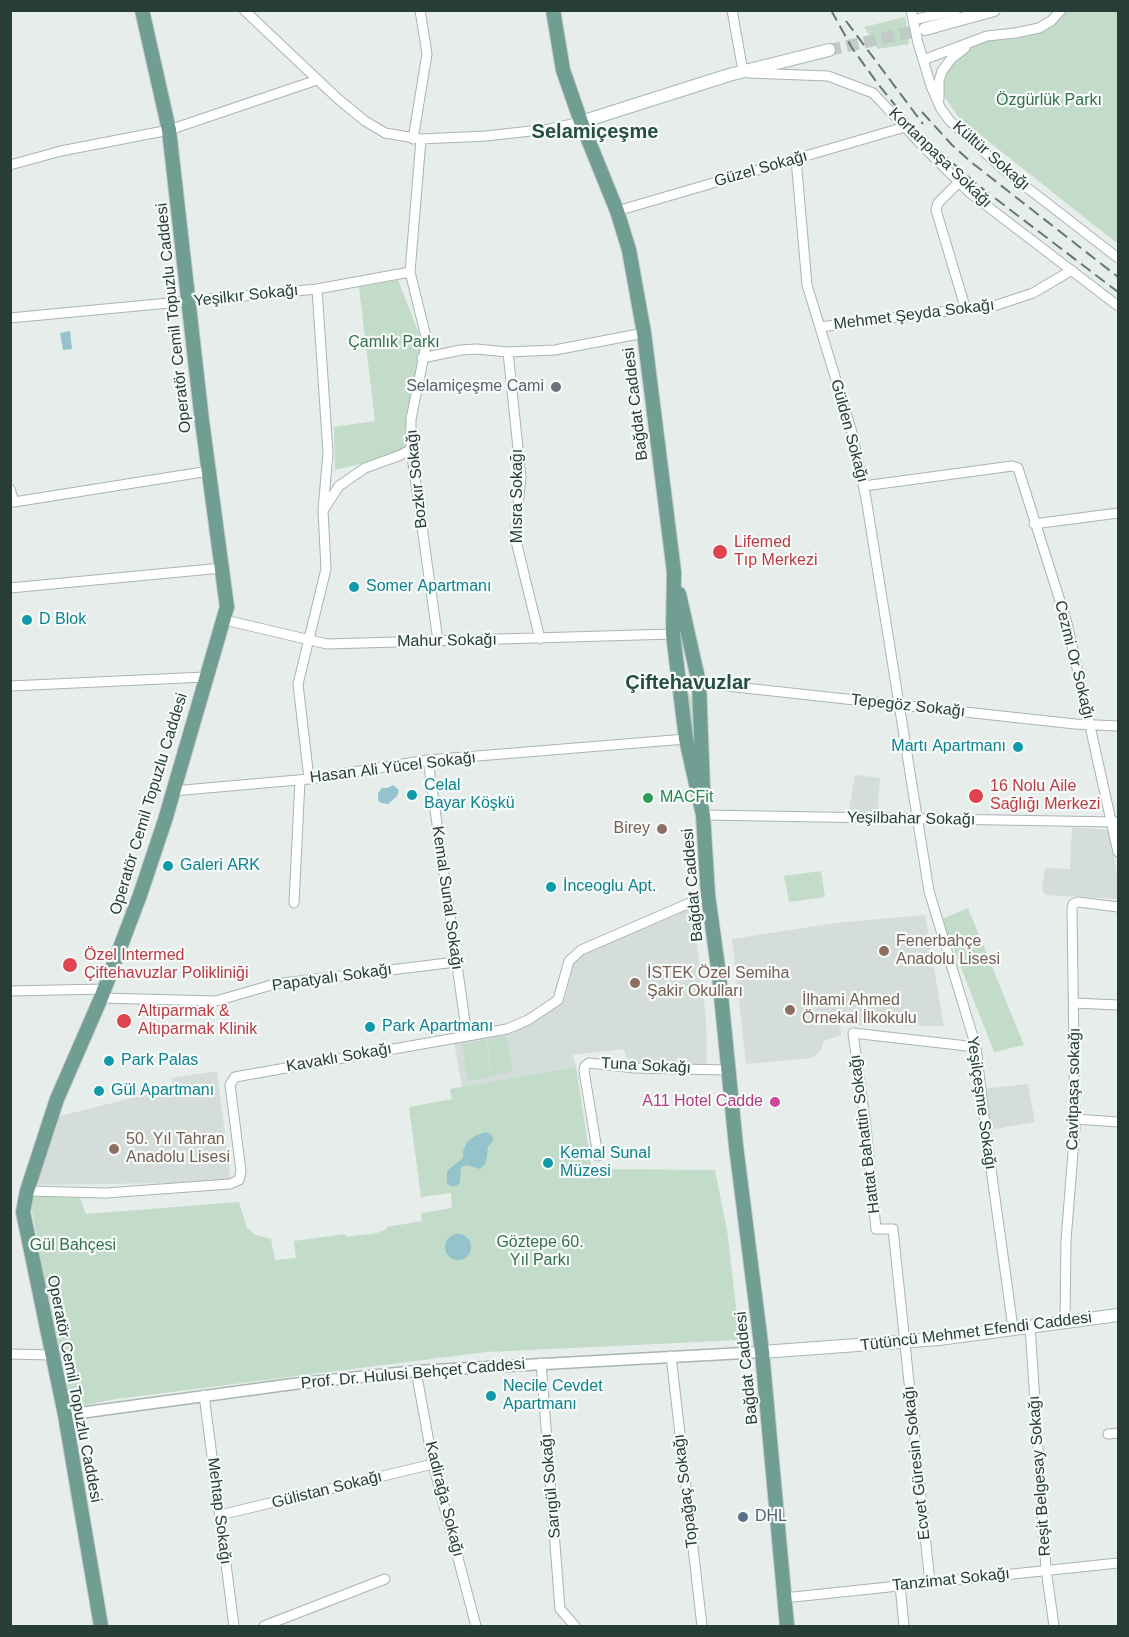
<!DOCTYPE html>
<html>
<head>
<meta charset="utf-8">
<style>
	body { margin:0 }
	#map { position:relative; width:1129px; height:1637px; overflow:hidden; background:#e6edea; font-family:Helvetica,sans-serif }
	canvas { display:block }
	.frame { position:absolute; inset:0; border:12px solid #273e38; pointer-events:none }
</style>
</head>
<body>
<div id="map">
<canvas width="1129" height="1637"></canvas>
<div class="frame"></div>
</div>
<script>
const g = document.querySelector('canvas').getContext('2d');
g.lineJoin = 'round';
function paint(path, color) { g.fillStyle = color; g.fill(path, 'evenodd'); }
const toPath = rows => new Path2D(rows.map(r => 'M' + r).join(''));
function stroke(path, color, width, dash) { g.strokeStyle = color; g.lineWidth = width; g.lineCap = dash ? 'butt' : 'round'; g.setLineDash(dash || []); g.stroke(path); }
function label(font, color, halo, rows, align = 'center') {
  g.font = font + ' Helvetica,sans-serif'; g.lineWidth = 4.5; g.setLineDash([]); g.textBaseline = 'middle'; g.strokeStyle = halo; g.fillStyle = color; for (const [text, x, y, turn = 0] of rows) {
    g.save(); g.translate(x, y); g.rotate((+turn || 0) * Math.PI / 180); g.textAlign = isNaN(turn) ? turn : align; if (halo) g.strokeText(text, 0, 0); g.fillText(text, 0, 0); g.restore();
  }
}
paint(toPath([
	[855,775,880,778,877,814,849,811],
	[1072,827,1110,830,1118,881,1118,899,1046,895,1042,890,1045,868,1070,869],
	[692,905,706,1017,707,1074,630,1071,624,1049,573,1055,576,1067,462,1087,454,1042,515,1031,565,998,572,969,577,956],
	[925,915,944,1026,840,1025,841,1035,824,1041,820,1051,812,1058,746,1064,732,939,835,923],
	[217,1071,231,1182,36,1185,60,1116,172,1088,172,1078],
	[1028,1084,1035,1122,990,1130,983,1089]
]), '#d4ddd9');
paint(toPath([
	[1064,11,1118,11,1118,244,959,118,943,94,942,80,946,69,967,50,995,37,1015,39,1042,32,1060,19],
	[905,17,909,44,878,49,864,27],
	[398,280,422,341,419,354,409,446,386,458,335,470,334,427,375,421,359,287],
	[689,693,692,700,694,722,694,751,687,695],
	[821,871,825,897,789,902,784,876],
	[968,908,1024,1045,994,1052,942,919],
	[506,1036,513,1071,492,1076,487,1040],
	[486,1040,491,1077,468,1081,462,1044],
	[576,1067,592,1169,715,1170,727,1230,740,1340,486,1352,116,1399,71,1408,49,1317,45,1285,31,1206,33,1196,80,1198,86,1214,239,1202,247,1228,254,1234,271,1239,275,1260,296,1258,294,1241,345,1234,346,1237,377,1233,387,1229,387,1227,422,1221,421,1213,452,1208,451,1193,421,1197,409,1107,452,1099,450,1089]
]), '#c2dcc9');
paint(toPath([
	[70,331,72,349,63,350,60,333],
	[393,785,399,790,397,796,388,804,381,803,378,800,378,793,382,788,387,788],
	[485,1132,491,1134,494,1139,488,1147,486,1163,480,1169,467,1165,461,1167,460,1183,456,1186,450,1186,447,1183,447,1171,463,1158,463,1151,467,1142,475,1136],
	'445 1247a13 13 0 1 1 26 0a13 13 0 1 1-26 0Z'
]), '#95c3cb');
stroke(toPath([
	[829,50,925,29]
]), '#c0cac6', 12, [12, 6]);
const minor = toPath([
	[244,10,337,98,365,121,385,133,421,139,486,136,549,129,581,122],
	[732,10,743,71],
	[911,10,918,43,931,86,941,109,950,121,1003,169,1118,258],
	[913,20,956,10],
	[923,60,987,36,1015,33,1039,28,1051,21,1061,10],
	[749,73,828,76,873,93,918,141,970,193,1118,306],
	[939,99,939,81,942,71,951,59,965,48],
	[413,139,427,54,420,10],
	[421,139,410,272,427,341,411,419,411,449,438,641],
	[796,159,807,285,851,429,866,498,929,891,976,1047,985,1125,1013,1328],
	[10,165,61,151,169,130,317,80],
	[959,182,938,203,936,210,966,310],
	[617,211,905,127],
	[10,318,317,289,410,272],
	[820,327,997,305,1033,293,1072,270],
	[508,352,521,477,515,537,540,639],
	[422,358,461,350,476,349,508,352,555,350,644,333],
	[864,486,1012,466,1018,468,1067,623,1118,852],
	[10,489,14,502,209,471],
	[324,509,339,486,365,468,401,455,411,449],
	[1034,524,1118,513],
	[10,588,222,568],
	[225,620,327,644,673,634],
	[699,683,1075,724,1118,726],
	[10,686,205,677],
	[428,760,467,1036],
	[309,779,298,684,326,569,323,510,328,453,317,289],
	[173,791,309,779,428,760,686,739],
	[703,815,1117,822],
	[294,903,300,780],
	[10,991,104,989],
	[101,998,216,1001,275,984,456,962],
	[1074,1003,1118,1005],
	[1075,1119,1118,1122],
	[598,1156,584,1071,585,1066,589,1063,635,1068,727,1070],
	[27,1191,106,1193,230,1184,239,1180,241,1171,230,1085,235,1077,507,1029,528,1020,558,1000,569,961,581,950,708,895],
	[1065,1321,1066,1240,1075,1128,1072,908,1073,904,1078,902,1118,907],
	[1030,1326,1046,1569,1054,1626],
	[10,1354,52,1355],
	[671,1356,702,1626],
	[541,1363,560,1609,575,1626],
	[416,1371,433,1464,476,1626],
	[204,1395,234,1626],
	[1108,1434,1118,1433],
	[220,1515,433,1464],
	[930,1583,893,1229,876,1229,866,1127,853,1033,976,1047],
	[900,1585,904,1626],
	[784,1598,1118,1563],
	[264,1626,385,1579]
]);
const tertiary = toPath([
	[65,1415,293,1384,416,1371,762,1352]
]);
const secondary = toPath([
	[925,29,994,10],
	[581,122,729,75,829,50],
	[762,1352,939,1339,1118,1315]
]);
const primary = toPath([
	[553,10,563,70,581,122,617,211,629,250,644,333,674,572,673,634,686,739,703,815,708,895,719,975,736,1146,762,1352,787,1626],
	[679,594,699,683,703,789],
	[101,1626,65,1415,23,1212,27,1191,57,1099,101,998,140,895,165,820,227,607,202,421,169,130,142,10]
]);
stroke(minor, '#a9b5b1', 11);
stroke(tertiary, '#a9b5b1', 13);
stroke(secondary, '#a6b8b2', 14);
stroke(primary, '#c3c9c7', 16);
stroke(minor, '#fff', 9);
stroke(tertiary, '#fff', 10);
stroke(secondary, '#fff', 12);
stroke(primary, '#709e92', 14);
stroke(toPath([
	[831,10,852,48,878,84,903,115,932,145,979,186,1118,292],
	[846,21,923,124],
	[922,112,952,145,971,162,1118,277]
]), '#627973', 2, [12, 6]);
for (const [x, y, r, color] of [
	[556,387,6,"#6b7280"],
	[720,552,8,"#e0444e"],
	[354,587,6,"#0f9aa8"],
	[27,620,6,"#0f9aa8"],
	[1018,747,6,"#0f9aa8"],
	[412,795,6,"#0f9aa8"],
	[976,796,8,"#e0444e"],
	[648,798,6,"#2e9e5b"],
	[662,829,6,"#8d6e63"],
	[168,866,6,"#0f9aa8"],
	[551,887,6,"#0f9aa8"],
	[884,951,6,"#8d6e63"],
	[70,965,8,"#e0444e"],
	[635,983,6,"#8d6e63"],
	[790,1010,6,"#8d6e63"],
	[124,1021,8,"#e0444e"],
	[370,1027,6,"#0f9aa8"],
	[109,1061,6,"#0f9aa8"],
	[99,1091,6,"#0f9aa8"],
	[775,1102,6,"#d1479c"],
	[114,1149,6,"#8d6e63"],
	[548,1163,6,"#0f9aa8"],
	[491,1396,6,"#0f9aa8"],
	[743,1517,6,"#5c6f8a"]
]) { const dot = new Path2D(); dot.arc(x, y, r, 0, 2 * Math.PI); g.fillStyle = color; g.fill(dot); stroke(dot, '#f6faf8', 2); }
label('16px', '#35704c', '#f6faf8', [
	["Özgürlük Parkı",1049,101],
	["Çamlık Parkı",394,343],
	["Göztepe 60.",540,1243],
	["Yıl Parkı",540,1261],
	["Gül Bahçesi",73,1246]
]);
label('16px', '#273e38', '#f6faf8', [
	["Kültür Sokağı",991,156,41],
	["Kortanpaşa Sokağı",940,158,44],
	["Güzel Sokağı",761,169,-16],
	["Yeşilkır Sokağı",246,296,-6],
	["Mehmet Şeyda Sokağı",914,315,-7],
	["Operatör Cemil Topuzlu Caddesi",174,318,-96],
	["Bağdat Caddesi",636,404,-97],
	["Gülden Sokağı",849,431,75],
	["Bozkır Sokağı",417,479,-96],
	["Mısra Sokağı",518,496,-90],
	["Mahur Sokağı",447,641,-1],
	["Cezmi Or Sokağı",1074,660,76],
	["Tepegöz Sokağı",908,706,6],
	["Hasan Ali Yücel Sokağı",393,768,-7],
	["Operatör Cemil Topuzlu Caddesi",149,804,-73],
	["Yeşilbahar Sokağı",911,819,1],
	["Bağdat Caddesi",693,885,-95],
	["Kemal Sunal Sokağı",447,898,82],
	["Papatyalı Sokağı",332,978,-8],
	["Kavaklı Sokağı",339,1058,-10],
	["Tuna Sokağı",646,1066,3],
	["Cavitpaşa sokağı",1074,1089,-89],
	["Yeşilçeşme Sokağı",981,1103,82],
	["Hattat Bahattin Sokağı",865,1134,-97],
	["Tütüncü Mehmet Efendi Caddesi",976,1332,-7],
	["Bağdat Caddesi",747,1368,-96],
	["Prof. Dr. Hulusi Behçet Caddesi",413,1374,-5],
	["Operatör Cemil Topuzlu Caddesi",74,1389,79],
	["Ecvet Güresin Sokağı",917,1463,-96],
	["Reşit Belgesay Sokağı",1040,1476,-94],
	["Sarıgül Sokağı",551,1486,-95],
	["Gülistan Sokağı",327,1490,-14],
	["Topağaç Sokağı",686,1491,-97],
	["Kadirağa Sokağı",444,1499,76],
	["Mehtap Sokağı",219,1511,83],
	["Tanzimat Sokağı",951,1580,-6]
]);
label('16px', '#5b616d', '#f6faf8', [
	["Selamiçeşme Cami",544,387]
], 'right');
label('16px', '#be3a42', '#f6faf8', [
	["Lifemed",734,543],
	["Tıp Merkezi",734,561],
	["16 Nolu Aile",990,787],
	["Sağlığı Merkezi",990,805],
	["Özel Intermed",84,956],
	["Çiftehavuzlar Polikliniği",84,974],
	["Altıparmak &",138,1012],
	["Altıparmak Klinik",138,1030]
], 'left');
label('16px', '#0d838f', '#f6faf8', [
	["Somer Apartmanı",366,587],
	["D Blok",39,620],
	["Martı Apartmanı",1006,747,"right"],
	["Celal",424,786],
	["Bayar Köşkü",424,804],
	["Galeri ARK",180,866],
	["İnceoglu Apt.",563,887],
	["Park Apartmanı",382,1027],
	["Park Palas",121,1061],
	["Gül Apartmanı",111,1091],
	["Kemal Sunal",560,1154],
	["Müzesi",560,1172],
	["Necile Cevdet",503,1387],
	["Apartmanı",503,1405]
], 'left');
label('16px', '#27864d', '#f6faf8', [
	["MACFit",660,798]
], 'left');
label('16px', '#785e54', '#f6faf8', [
	["Birey",650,829,"right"],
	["Fenerbahçe",896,942],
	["Anadolu Lisesi",896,960],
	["İSTEK Özel Semiha",647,974],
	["Şakir Okulları",647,992],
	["İlhami Ahmed",802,1001],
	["Örnekal İlkokulu",802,1019],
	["50. Yıl Tahran",126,1140],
	["Anadolu Lisesi",126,1158]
], 'left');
label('16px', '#b23c85', '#f6faf8', [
	["A11 Hotel Cadde",763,1102]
], 'right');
label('16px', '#4e5e75', '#f6faf8', [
	["DHL",755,1517]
], 'left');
label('bold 20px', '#254e44', '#f6faf8', [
	["Selamiçeşme",595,132],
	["Çiftehavuzlar",688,683]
]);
</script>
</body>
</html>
